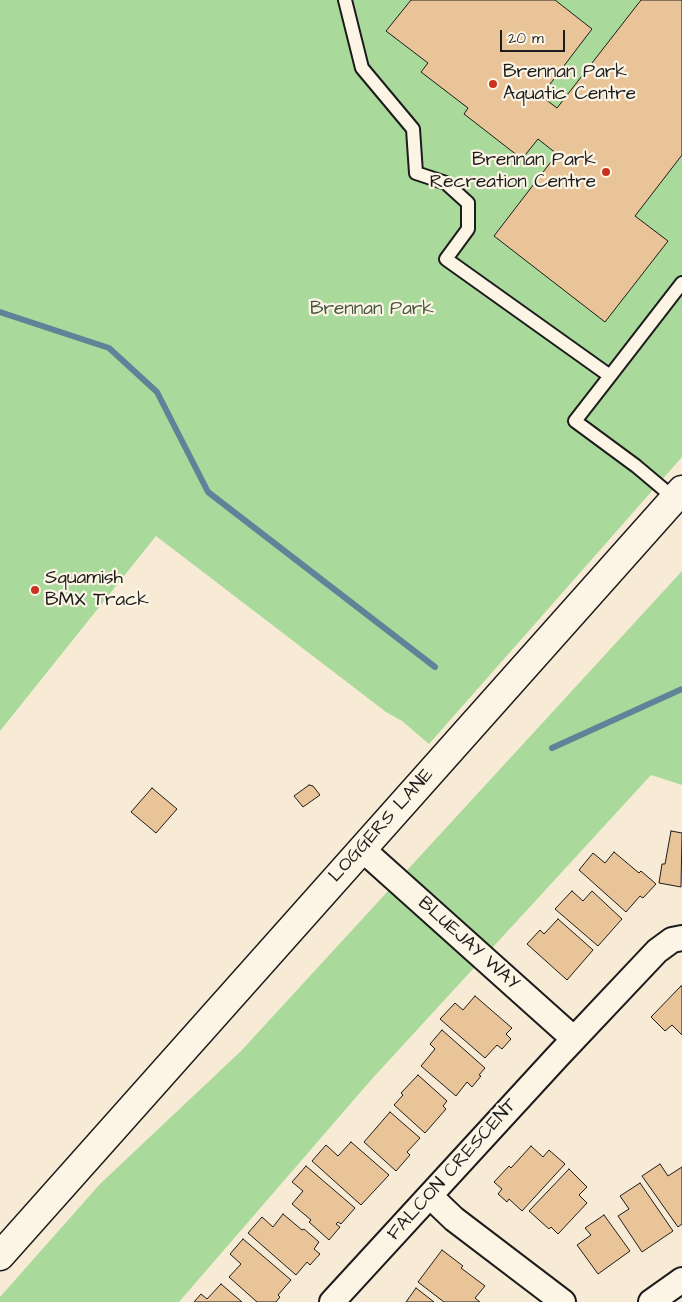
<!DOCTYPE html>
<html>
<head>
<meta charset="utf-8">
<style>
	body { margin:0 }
	#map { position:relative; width:682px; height:1302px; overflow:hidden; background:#f8ebd6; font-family:"Architects Daughter",sans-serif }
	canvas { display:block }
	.scale { position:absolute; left:500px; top:30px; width:65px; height:22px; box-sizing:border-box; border:2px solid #1c1c1c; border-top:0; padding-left:6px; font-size:15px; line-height:18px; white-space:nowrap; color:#1c1c1c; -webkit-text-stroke:4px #fcf5e5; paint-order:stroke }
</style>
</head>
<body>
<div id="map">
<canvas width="682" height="1302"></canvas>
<div class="scale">20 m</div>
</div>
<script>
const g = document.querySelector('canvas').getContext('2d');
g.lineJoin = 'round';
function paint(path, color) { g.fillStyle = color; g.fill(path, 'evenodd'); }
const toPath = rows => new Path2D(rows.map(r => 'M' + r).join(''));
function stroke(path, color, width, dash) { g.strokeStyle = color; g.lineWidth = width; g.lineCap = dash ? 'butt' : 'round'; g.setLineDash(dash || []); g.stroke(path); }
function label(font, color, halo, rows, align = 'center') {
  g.font = font + ' "Architects Daughter",sans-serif'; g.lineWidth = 4.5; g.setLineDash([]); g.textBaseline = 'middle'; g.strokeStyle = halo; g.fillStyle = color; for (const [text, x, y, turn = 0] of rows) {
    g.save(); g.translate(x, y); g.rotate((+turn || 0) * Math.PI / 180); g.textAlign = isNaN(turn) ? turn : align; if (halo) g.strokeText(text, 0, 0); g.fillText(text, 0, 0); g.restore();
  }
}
paint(toPath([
	[0,0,682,0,682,457,429,744,402,721,386,712,156,536,0,731],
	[682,571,682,785,651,775,371,1080,179,1302,0,1302,0,1297,100,1184,241,1051]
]), '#a9da9b');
stroke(toPath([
	[0,312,109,348,157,392,208,492,435,667],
	[552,748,682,689]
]), '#5f8398', 6);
const building = toPath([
	[411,0,555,0,592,29,541,96,557,108,641,0,682,0,682,155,635,216,668,241,605,322,494,236,557,154,538,139,522,159,464,114,468,108,421,72,428,63,386,31,411,0],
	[309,785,313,786,320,795,303,807,294,796,309,785],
	[152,788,177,809,156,833,131,812,152,788],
	[671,831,682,833,681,887,659,883,662,864,665,864,671,831],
	[614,852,639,873,641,871,656,884,643,898,640,896,626,912,579,870,593,853,605,863,614,852],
	[572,891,583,901,592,891,622,919,598,946,555,909,572,891],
	[558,919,593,950,567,980,527,944,540,930,544,934,558,919],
	[681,986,682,986,682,1035,672,1025,665,1031,651,1017,681,986],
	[475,996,512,1028,506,1034,511,1039,502,1049,497,1045,485,1058,440,1019,455,1003,463,1010,475,996],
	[442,1030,485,1068,479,1075,481,1076,472,1087,467,1082,456,1096,421,1066,435,1049,430,1044,442,1030],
	[418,1075,447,1101,443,1106,446,1109,425,1133,394,1105,403,1095,401,1093,418,1075],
	[390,1112,420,1138,407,1152,410,1155,396,1171,364,1142,390,1112],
	[351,1142,389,1175,361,1205,312,1161,326,1145,338,1156,351,1142],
	[531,1146,543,1157,549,1150,565,1164,522,1211,509,1199,507,1202,498,1194,502,1189,494,1182,509,1166,511,1168,531,1146],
	[660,1164,668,1176,682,1167,682,1224,678,1227,642,1176,660,1164],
	[306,1166,355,1208,341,1224,338,1222,336,1224,340,1227,329,1240,309,1222,311,1220,292,1204,303,1191,292,1182,306,1166],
	[569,1169,587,1187,579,1195,587,1203,558,1234,551,1227,549,1229,529,1211,569,1169],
	[640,1183,673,1231,642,1252,618,1216,629,1209,620,1196,640,1183],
	[283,1214,302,1230,304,1229,319,1242,314,1249,320,1254,310,1265,307,1262,296,1275,248,1233,262,1217,273,1227,283,1214],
	[604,1215,630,1251,598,1274,577,1245,591,1235,585,1228,604,1215],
	[243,1239,291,1280,278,1295,280,1297,276,1302,257,1302,229,1277,241,1264,230,1254,243,1239],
	[442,1250,463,1266,461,1268,485,1286,475,1298,480,1302,444,1302,418,1282,442,1250],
	[221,1284,242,1302,194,1302,201,1294,207,1299,221,1284],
	[416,1288,434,1302,406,1302,416,1288]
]);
paint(building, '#e9c499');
stroke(building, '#1c1c1c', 1);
const lane = toPath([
	[345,0,362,68,413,129,416,173,446,183,468,203,468,229,446,259,610,376,575,421,636,466,674,498],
	[610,376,682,283]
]);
const street = toPath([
	[362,849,574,1039],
	[430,1196,454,1219,563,1302],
	[332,1302,557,1057,657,951,672,940,682,938],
	[651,1302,682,1280]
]);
const secondary = toPath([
	[0,1256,682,490]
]);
stroke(lane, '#1c1c1c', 16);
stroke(street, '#1c1c1c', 28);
stroke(secondary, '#1c1c1c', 31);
stroke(lane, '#fcf5e5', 12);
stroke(street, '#fcf5e5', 24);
stroke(secondary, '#fcf5e5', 28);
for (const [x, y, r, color] of [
	[493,84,5,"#c8321e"],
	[606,172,5,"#c8321e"],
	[35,590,5,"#c8321e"]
]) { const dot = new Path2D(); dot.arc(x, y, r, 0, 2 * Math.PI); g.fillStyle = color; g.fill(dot); stroke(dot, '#fcf5e5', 2); }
label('19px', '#1c1c1c', '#fcf5e5', [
	["Brennan Park",503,73],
	["Aquatic Centre",503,95],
	["Brennan Park",596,161,"right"],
	["Recreation Centre",596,183,"right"],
	["Squamish",45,579],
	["BMX Track",45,601]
], 'left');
label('19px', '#465542', '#fcf5e5', [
	["Brennan Park",372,310]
]);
label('19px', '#1c1c1c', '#fcf5e5', [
	["LOGGERS LANE",382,826,-48],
	["BLUEJAY WAY",468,944,42],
	["FALCON CRESCENT",453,1170,-48]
]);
</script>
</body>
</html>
